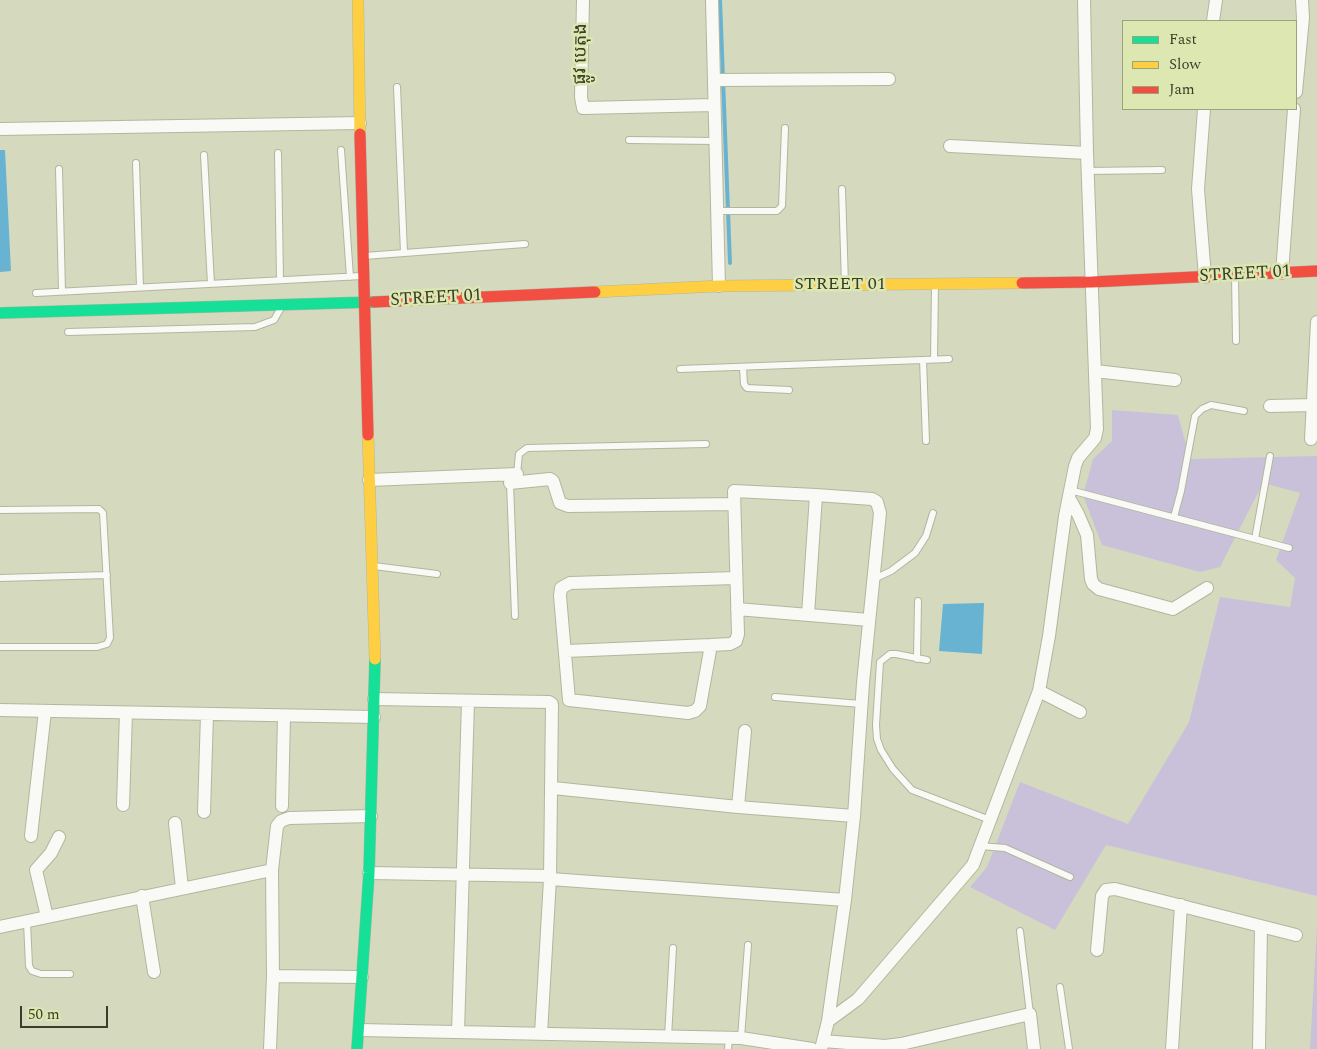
<!DOCTYPE html>
<html>
<head>
<meta charset="utf-8">
<style>
	body { margin:0 }
	#map { position:relative; width:1317px; height:1049px; overflow:hidden; background:#d5dabe; font-family:Spectral,serif }
	canvas { display:block }
	.legend { position:absolute; left:1122px; top:20px; width:175px; height:90px; box-sizing:border-box; background:#dde7b1; border:1px solid #9ca37a; margin:0; padding:6px 9px; list-style:none; font-size:15px; color:#3a3e28 }
	.legend li { display:flex; align-items:center; gap:10px; height:25px }
	.legend b { width:25px; border:1px solid #9ca37a }
	.scale { position:absolute; left:20px; top:1006px; width:88px; height:22px; box-sizing:border-box; border:2px solid #3a3e28; border-top:0; padding-left:6px; font-size:15px; line-height:18px; white-space:nowrap; color:#3a3e28; -webkit-text-stroke:4px #dde7b1; paint-order:stroke }
</style>
</head>
<body>
<div id="map">
<canvas width="1317" height="1049"></canvas>
<ul class="legend">
<li><b style="height:6px;background:#16e098"></b>Fast</li>
<li><b style="height:6px;background:#ffcf43"></b>Slow</li>
<li><b style="height:6px;background:#f24e42"></b>Jam</li>
</ul>
<div class="scale">50 m</div>
</div>
<script>
const g = document.querySelector('canvas').getContext('2d');
g.lineJoin = 'round';
function paint(path, color) { g.fillStyle = color; g.fill(path, 'evenodd'); }
const toPath = rows => new Path2D(rows.map(r => 'M' + r).join(''));
function stroke(path, color, width, dash) { g.strokeStyle = color; g.lineWidth = width; g.lineCap = dash ? 'butt' : 'round'; g.setLineDash(dash || []); g.stroke(path); }
function label(font, color, halo, rows, align = 'center') {
  g.font = font + ' Spectral,"Noto Sans Khmer",serif'; g.lineWidth = 5; g.setLineDash([]); g.textBaseline = 'middle'; g.strokeStyle = halo; g.fillStyle = color; for (const [text, x, y, turn = 0] of rows) {
    g.save(); g.translate(x, y); g.rotate((+turn || 0) * Math.PI / 180); g.textAlign = isNaN(turn) ? turn : align; if (halo) g.strokeText(text, 0, 0); g.fillText(text, 0, 0); g.restore();
  }
}
paint(toPath([
	[1112,410,1178,415,1190,459,1317,456,1317,896,1106,845,1055,930,970,887,987,867,1020,782,1128,824,1189,722,1220,597,1290,607,1295,578,1276,560,1300,493,1263,483,1220,567,1200,572,1102,545,1083,495,1093,459,1112,441],
	[1317,927,1317,1049,1310,1049]
]), '#c9c1da');
paint(toPath([
	[0,150,5,150,11,271,0,272],
	[984,603,982,654,939,651,943,604]
]), '#68b3d2');
stroke(toPath([
	[720,0,730,263]
]), '#68b3d2', 4);
const lane = toPath([
	[397,87,404,253],
	[629,140,715,141],
	[341,150,350,277],
	[278,153,280,280],
	[204,155,211,284],
	[136,163,140,287],
	[59,169,62,291],
	[1087,171,1162,170],
	[842,189,845,284],
	[717,211,777,211,782,206,785,128],
	[364,256,525,244],
	[1235,277,1236,341],
	[36,293,362,276],
	[68,332,255,327,274,320,282,306],
	[934,359,935,285],
	[923,360,926,441],
	[743,368,744,384,747,388,789,390],
	[680,369,949,359],
	[517,474,519,454,527,448,706,444],
	[510,483,515,616],
	[1070,490,1289,548],
	[0,510,99,509,103,513,110,638,107,644,97,647,0,647],
	[1174,517,1181,491,1195,416,1202,409,1211,405,1244,411],
	[1255,539,1270,456],
	[374,566,437,574],
	[0,578,107,575],
	[874,579,891,571,915,553,926,536,933,513],
	[917,659,918,601],
	[927,660,896,654,890,654,880,662,876,725,877,739,881,750,893,769,912,790,990,820],
	[775,697,861,704],
	[980,846,1005,848,1070,877],
	[27,922,29,966,32,971,41,974,70,974],
	[1020,931,1030,1014],
	[1060,987,1069,1049],
	[668,1037,673,948],
	[741,1038,748,945],
	[728,1049,729,1038]
]);
const street = toPath([
	[583,0,581,97,583,108,714,105],
	[712,0,719,286],
	[1213,21,1216,0],
	[714,80,889,79],
	[1296,92,1303,18,1302,0],
	[1204,109,1198,189,1205,277],
	[0,129,360,123],
	[950,146,1087,153],
	[1282,273,1294,109],
	[1095,371,1175,380],
	[1270,406,1313,405],
	[1311,439,1317,322],
	[369,480,517,474],
	[510,483,550,479,553,481,560,503,568,506,734,504],
	[816,495,872,499,877,502,880,513,863,683,854,816,845,900,828,1021,821,1049],
	[1069,498,1078,514,1087,535,1091,579,1093,584,1099,589,1173,609,1207,588],
	[737,609,869,620],
	[711,645,730,644,736,641,738,634,734,491,816,495,808,615],
	[566,651,711,645,700,706,695,711,688,713,569,700,560,596,561,588,570,583,736,578],
	[1039,691,1080,712],
	[374,699,549,702,552,704,550,879,541,1034],
	[0,710,374,717],
	[553,788,738,807,854,816],
	[123,805,126,713],
	[282,806,284,716],
	[738,807,745,731],
	[204,812,207,714],
	[175,823,182,888],
	[31,836,45,711],
	[369,873,551,876],
	[550,879,845,900],
	[142,896,154,972],
	[47,917,36,870,51,853,59,837],
	[0,927,272,870],
	[1097,950,1102,896,1106,890,1115,889,1296,935],
	[273,976,362,977],
	[828,1021,858,999,973,865,1039,691,1049,636,1065,516,1075,466,1078,458,1095,438,1097,429,1087,153,1084,0],
	[360,1030,741,1038,812,1049],
	[458,1032,468,702],
	[823,1041,885,1046,901,1044,1030,1014,1034,1049],
	[270,1049,273,976,272,870,277,826,281,821,289,818,371,816],
	[1172,1049,1181,905],
	[1259,1049,1261,927]
]);
const fast = toPath([
	[0,313,374,302],
	[357,1049,369,873,375,659]
]);
const slow = toPath([
	[358,0,360,134],
	[595,292,719,286,1022,283],
	[368,435,375,659]
]);
const jam = toPath([
	[360,134,368,435],
	[1022,283,1092,282,1317,271],
	[374,302,595,292]
]);
stroke(lane, '#b2b69f', 8);
stroke(street, '#b2b69f', 14);
stroke(fast, '#b2b69f', 12);
stroke(slow, '#b2b69f', 12);
stroke(jam, '#b2b69f', 12);
stroke(lane, '#f9f9f5', 6);
stroke(street, '#f9f9f5', 12);
stroke(fast, '#16e098', 11);
stroke(slow, '#ffcf43', 11);
stroke(jam, '#f24e42', 11);
label('18px', '#3a3e28', '#dde7b1', [
	["ផ្លូវ បេតុង",582,54,-89],
	["STREET 01",1245,275,-3],
	["STREET 01",840,285],
	["STREET 01",436,299,-3]
]);
</script>
</body>
</html>
